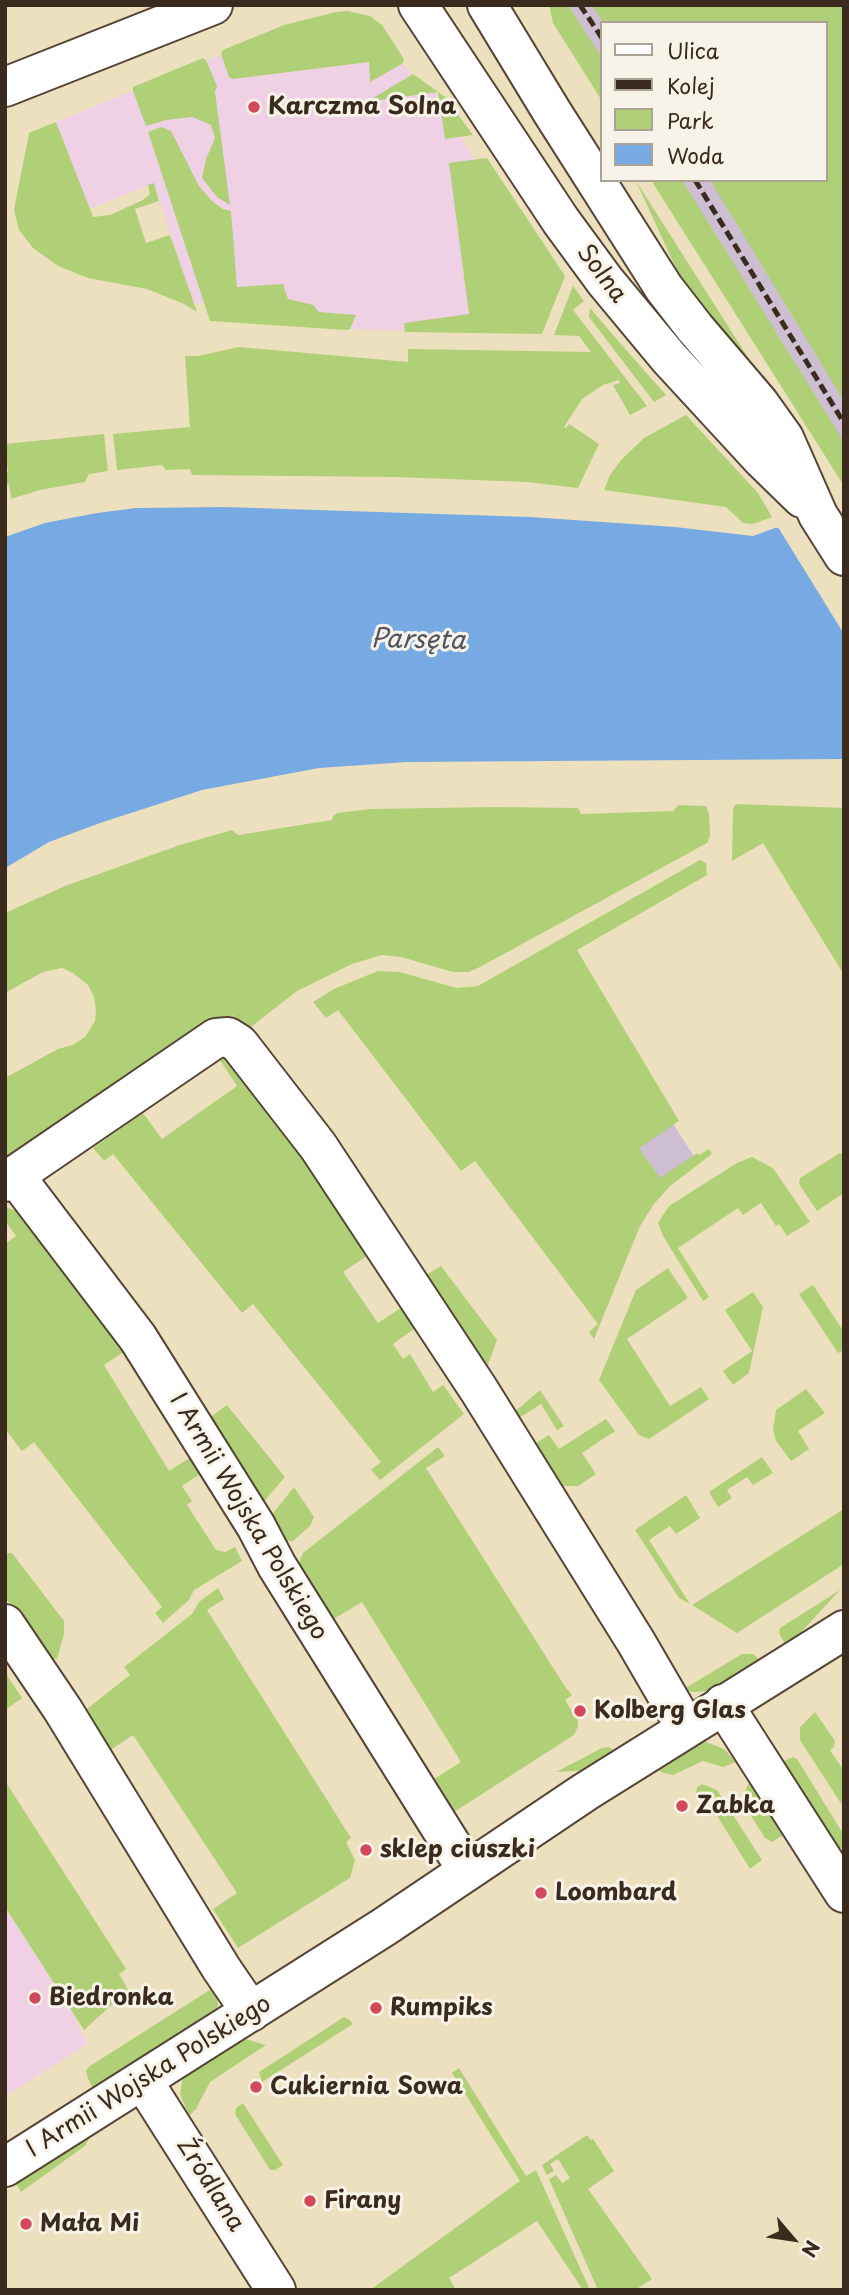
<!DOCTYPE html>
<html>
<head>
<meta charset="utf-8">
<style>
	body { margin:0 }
	#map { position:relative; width:849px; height:2295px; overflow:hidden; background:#ede0be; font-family:"Playpen Sans",sans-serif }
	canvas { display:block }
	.frame { position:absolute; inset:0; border:7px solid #3b2a1e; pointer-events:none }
	.legend { position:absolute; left:600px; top:21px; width:228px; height:161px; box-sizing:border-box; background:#f7f3e8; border:2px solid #aca397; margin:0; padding:9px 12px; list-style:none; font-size:21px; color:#3b2a1e }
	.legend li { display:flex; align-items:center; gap:14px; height:35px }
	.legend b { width:35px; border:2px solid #aca397 }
	.north { position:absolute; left:758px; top:2204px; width:70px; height:70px; -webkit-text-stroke:5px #f7f3e8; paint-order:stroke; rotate:119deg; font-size:19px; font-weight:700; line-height:28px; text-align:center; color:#3b2a1e }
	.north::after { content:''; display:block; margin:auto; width:24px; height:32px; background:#3b2a1e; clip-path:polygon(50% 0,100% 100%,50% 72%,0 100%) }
</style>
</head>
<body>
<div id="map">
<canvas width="849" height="2295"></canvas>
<div class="frame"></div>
<ul class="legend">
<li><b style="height:9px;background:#fff"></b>Ulica</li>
<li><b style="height:9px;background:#3b2a1e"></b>Kolej</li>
<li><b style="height:19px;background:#b0d077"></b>Park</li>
<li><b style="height:19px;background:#77a9e3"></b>Woda</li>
</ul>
<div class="north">N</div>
</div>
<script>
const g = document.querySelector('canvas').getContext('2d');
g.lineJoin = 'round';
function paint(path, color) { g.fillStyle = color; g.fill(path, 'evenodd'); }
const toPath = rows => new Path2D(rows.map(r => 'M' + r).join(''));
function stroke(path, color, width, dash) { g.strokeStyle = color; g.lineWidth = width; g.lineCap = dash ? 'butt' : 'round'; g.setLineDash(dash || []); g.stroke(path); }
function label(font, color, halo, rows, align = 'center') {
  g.font = font + ' "Playpen Sans",sans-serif'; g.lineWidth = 6; g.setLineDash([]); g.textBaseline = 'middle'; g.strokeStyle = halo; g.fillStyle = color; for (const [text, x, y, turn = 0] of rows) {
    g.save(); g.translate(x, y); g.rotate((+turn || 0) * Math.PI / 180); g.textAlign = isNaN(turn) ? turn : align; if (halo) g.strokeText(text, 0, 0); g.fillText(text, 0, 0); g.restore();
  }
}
paint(toPath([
	[335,11,367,22,411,73,436,94,509,219,540,333,346,329,345,314,193,303,154,183,89,209,56,122,223,54,286,35],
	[7,1910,72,2012,87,2044,5,2097,5,1911]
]), '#f0d0e5');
paint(toPath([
	[548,5,844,5,844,461,668,180,826,180,826,23,602,23,602,84],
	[672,1122,697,1161,658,1186,633,1146]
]), '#cebed2');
paint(toPath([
	[549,5,568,5,602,58,602,101,553,23],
	[592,5,844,5,844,401,710,180,826,180,826,23,604,23],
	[348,11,370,16,382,25,404,59,402,64,370,82,369,62,233,79,229,77,221,54,223,50,284,25,336,12],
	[203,58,206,60,217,86,215,92,230,205,217,197,202,178,206,159,215,138,211,125,192,117,166,120,146,126,133,91,133,87],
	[413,74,445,97,473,135,445,139,438,92,373,101,373,98],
	[56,122,93,217,110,215,143,200,150,194,148,185,154,183,159,201,135,209,146,243,170,235,197,312,184,304,147,289,88,278,58,266,33,248,19,230,14,210,29,133],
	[161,127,171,131,199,186,213,202,223,209,231,211,237,287,283,284,288,299,313,305,319,312,356,315,350,329,346,330,210,321,148,132],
	[487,158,565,276,542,334,405,332,404,323,469,314,449,163],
	[651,180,682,180,844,442,844,486],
	[636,181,747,356,741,360,680,277],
	[573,286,584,301,573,310,647,406,630,415,613,385,620,383,619,380,603,385,582,399,564,427,566,428,569,424,599,444,578,488,527,482,395,477,192,475,190,469,166,470,162,465,117,470,113,434,190,427,185,356,198,356,239,347,408,362,408,349,591,352,579,336,554,335],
	[590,308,626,350,666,395,654,402,589,317],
	[686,415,758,493,772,517,753,524,743,523,726,507,604,490,610,475,621,460,644,438],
	[104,434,108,471,89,474,85,482,40,490,11,499,9,484,5,484,5,472,8,472,5,444],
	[737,804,844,808,844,975,763,843,732,861,733,811,734,806],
	[678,805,706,806,709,814,710,836,707,843,480,967,469,972,453,972,401,957,382,955,352,964,297,991,247,1030,233,1015,5,1170,5,1078,58,1049,73,1045,85,1037,95,1021,96,1011,94,997,88,985,73,973,62,968,43,972,5,993,5,913,65,886,180,845,232,830,238,835,332,820,333,816,337,813,371,809,495,807,578,808,581,814,673,811],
	[700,860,706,863,707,875,577,950,679,1121,639,1148,660,1178,697,1153,699,1155,709,1149,712,1154,670,1186,654,1204,640,1226,594,1339,589,1332,598,1324,475,1161,461,1171,338,1010,326,1018,313,1002,334,989,378,971,400,972,456,988,478,986],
	[225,1056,305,1153,368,1251,367,1256,343,1272,378,1323,405,1305,418,1326,393,1344,403,1359,410,1354,433,1392,443,1385,464,1414,380,1480,371,1470,381,1462,253,1304,242,1313,113,1154,104,1161,93,1148,143,1113,162,1139,237,1086,220,1060],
	[840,1153,844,1155,844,1193,817,1211,799,1184,800,1178],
	[752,1157,773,1168,810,1222,787,1236,779,1224,776,1226,761,1203,743,1215,738,1208,678,1248,709,1297,703,1301,663,1236,658,1223,669,1206,737,1163],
	[5,1207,16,1211,41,1231,125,1351,104,1365,169,1471,196,1454,205,1471,182,1486,192,1501,187,1505,216,1550,225,1552,235,1547,242,1561,194,1590,189,1600,163,1623,155,1613,162,1607,34,1442,22,1451,5,1429,5,1244,16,1236,5,1221],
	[441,1266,497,1340,488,1365,476,1363,419,1279],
	[668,1268,688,1298,627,1339,670,1406,701,1387,709,1399,649,1439,639,1435,599,1380,636,1290],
	[813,1285,844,1332,844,1350,838,1353,799,1294],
	[753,1292,763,1307,749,1373,733,1385,723,1371,752,1351,725,1310],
	[806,1389,825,1413,798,1431,809,1449,791,1461,776,1441,773,1429,776,1410],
	[540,1390,564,1426,557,1430,541,1404,519,1418,511,1415],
	[227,1405,285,1477,261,1505,209,1418],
	[606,1419,615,1431,582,1453,596,1474,578,1486,558,1486,535,1448,536,1443,549,1435,559,1449],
	[438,1447,445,1456,426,1468,566,1688,572,1695,565,1700,578,1721,578,1726,574,1735,451,1814,431,1781,461,1762,362,1602,332,1620,297,1567,303,1553],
	[762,1457,773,1473,753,1485,747,1477,727,1490,732,1498,718,1507,709,1492],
	[294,1487,314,1517,310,1526,293,1541,283,1541,270,1517],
	[686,1495,700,1518,676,1534,670,1526,649,1540,690,1604,679,1598,635,1530],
	[844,1509,844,1564,737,1633,692,1605],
	[8,1553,12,1553,64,1621,64,1634,57,1659,46,1659,5,1597,5,1555],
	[218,1588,224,1599,207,1610,351,1838,346,1842,355,1860,350,1878,238,1948,213,1909,237,1893,133,1735,109,1751,83,1712,130,1675,124,1667,192,1614,199,1602],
	[840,1590,793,1641,786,1646,779,1633,780,1628],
	[742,1654,753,1654,762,1662,716,1691,692,1692,684,1689],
	[5,1672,22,1698,5,1710],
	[815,1712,835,1741,834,1747,830,1750,844,1771,844,1808,800,1740,800,1727],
	[706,1742,724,1749,736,1762,723,1767,703,1761,673,1775,661,1772,657,1766,695,1744],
	[609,1747,618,1753,591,1770,556,1772,602,1748],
	[793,1757,797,1759,844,1835,844,1850,836,1845,782,1762],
	[5,1781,126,1969,119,1974,128,1990,84,2030,7,1910,5,1911],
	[749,1783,783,1835,772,1842,765,1838,744,1805,744,1793],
	[702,1784,717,1790,762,1860,750,1869,708,1801,695,1797,697,1787],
	[216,1986,218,2006,211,2019,94,2092,87,2076,86,2070,90,2066],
	[344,2017,350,2020,353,2024,262,2082,259,2072],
	[242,2038,266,2045,210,2082,196,2109,189,2116,180,2094,182,2081,186,2075],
	[459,2068,526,2176,536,2170,590,2290,583,2290,537,2221,449,2278,456,2290,370,2290,520,2181,452,2073],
	[243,2103,283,2165,275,2170,270,2170,235,2114,236,2108],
	[89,2132,90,2137,85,2146,21,2192,14,2180],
	[587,2135,591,2140,593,2139,614,2171,588,2189,652,2279,635,2290,598,2290,549,2179,556,2175,562,2183,570,2178,558,2159,550,2164,554,2171,547,2175,542,2165]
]), '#b0d077');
paint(toPath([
	[225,507,530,517,675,527,753,536,775,528,844,522,844,759,407,762,319,768,202,790,100,823,49,842,7,867,5,537,45,523,97,513,136,508]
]), '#77a9e3');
paint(toPath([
	[844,519,844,634,776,524]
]), '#ede0be');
const minor = toPath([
	[418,5,561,221,605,281,669,358,763,460,802,498],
	[487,5,552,112,664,288,695,328,759,403,784,438,818,515,844,556],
	[5,87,213,5],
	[15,1176,138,1338,256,1526,277,1566,467,1870],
	[5,1182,216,1038,228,1037,239,1044,318,1146,479,1390,636,1642,686,1728],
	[5,1624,63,1710,221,1968,251,2012],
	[723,1704,844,1893],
	[143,2081,276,2290],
	[5,2167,384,1927,585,1792,844,1630]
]);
stroke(minor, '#564536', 42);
stroke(minor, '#fff', 38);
stroke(toPath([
	[580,5,602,38],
	[695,180,844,423]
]), '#3b2a1e', 5, [10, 5]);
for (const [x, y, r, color] of [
	[254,107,7,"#d1495b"],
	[580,1711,7,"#d1495b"],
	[682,1806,7,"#d1495b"],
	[366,1850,7,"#d1495b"],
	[541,1893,7,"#d1495b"],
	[35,1998,7,"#d1495b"],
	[376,2008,7,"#d1495b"],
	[256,2087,7,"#d1495b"],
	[310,2201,7,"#d1495b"],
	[26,2224,7,"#d1495b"]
]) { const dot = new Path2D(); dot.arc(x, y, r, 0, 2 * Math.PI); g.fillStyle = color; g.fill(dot); stroke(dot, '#f7f3e8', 2.5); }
label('bold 24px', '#3b2a1e', '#f7f3e8', [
	["Karczma Solna",268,107],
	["Kolberg Glas",594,1711],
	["Zabka",696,1806],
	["sklep ciuszki",380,1850],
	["Loombard",555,1893],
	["Biedronka",49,1998],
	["Rumpiks",390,2008],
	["Cukiernia Sowa",270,2087],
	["Firany",324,2201],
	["Mała Mi",40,2224]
], 'left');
label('24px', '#3b2a1e', '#f7f3e8', [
	["Solna",601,274,53],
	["I Armii Wojska Polskiego",248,1517,59],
	["I Armii Wojska Polskiego",149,2077,-32],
	["Źródlana",210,2185,58]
]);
label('italic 26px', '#505663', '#f7f3e8', [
	["Parsęta",418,641,1]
]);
</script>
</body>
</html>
